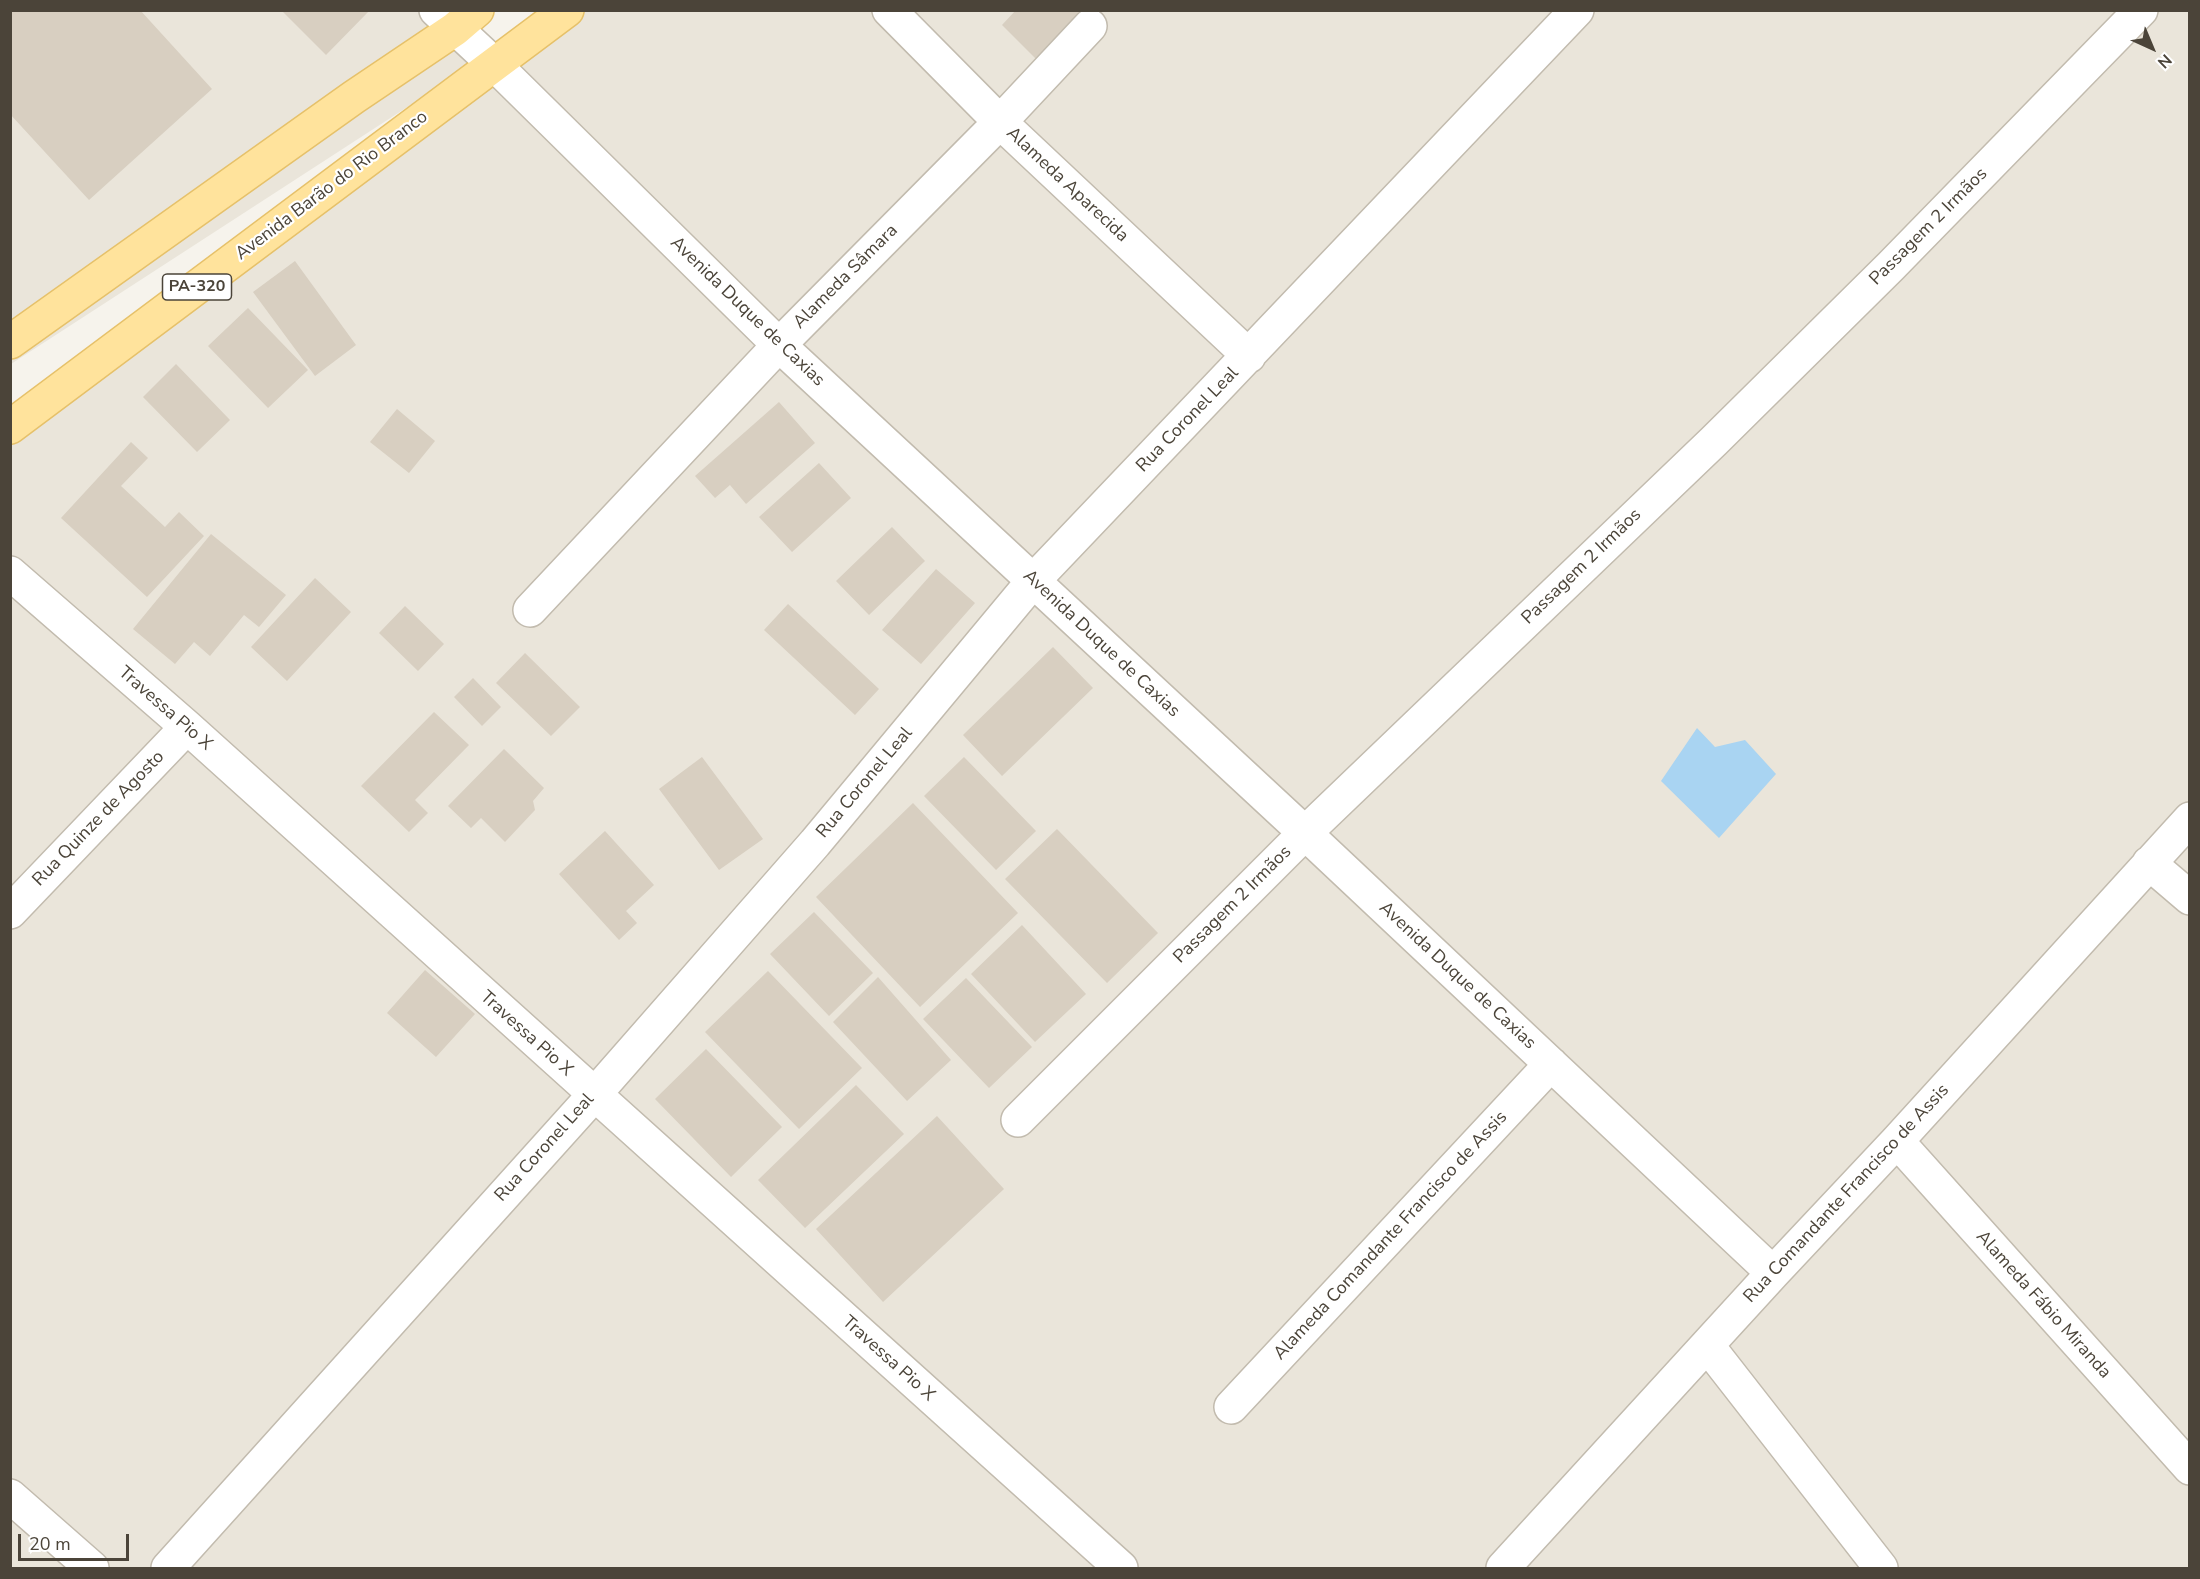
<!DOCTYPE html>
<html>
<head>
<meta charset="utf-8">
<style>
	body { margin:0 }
	#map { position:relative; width:2200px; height:1579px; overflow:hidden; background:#f6f3ec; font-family:"Nunito Sans",sans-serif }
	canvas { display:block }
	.frame { position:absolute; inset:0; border:12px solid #4b4439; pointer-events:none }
	.north { position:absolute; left:2122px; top:18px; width:60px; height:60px; -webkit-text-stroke:4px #fff; paint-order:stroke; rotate:136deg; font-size:16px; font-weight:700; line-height:24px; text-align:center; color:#4b4439 }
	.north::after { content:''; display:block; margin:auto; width:21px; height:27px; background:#4b4439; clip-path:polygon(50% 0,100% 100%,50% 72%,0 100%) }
	.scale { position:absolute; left:18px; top:1534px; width:111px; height:27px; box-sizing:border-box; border:3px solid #4b4439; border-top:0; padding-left:8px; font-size:18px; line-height:21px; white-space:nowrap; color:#4b4439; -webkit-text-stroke:4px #fff; paint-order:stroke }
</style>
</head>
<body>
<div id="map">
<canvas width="2200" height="1579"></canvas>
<div class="frame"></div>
<div class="north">N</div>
<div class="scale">20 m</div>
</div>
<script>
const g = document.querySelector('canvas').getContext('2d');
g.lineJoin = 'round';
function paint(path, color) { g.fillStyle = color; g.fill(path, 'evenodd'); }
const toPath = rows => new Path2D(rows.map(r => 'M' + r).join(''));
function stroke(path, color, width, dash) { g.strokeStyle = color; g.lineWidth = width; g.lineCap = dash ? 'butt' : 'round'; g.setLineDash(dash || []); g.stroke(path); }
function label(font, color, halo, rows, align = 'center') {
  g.font = font + ' "Nunito Sans",sans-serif'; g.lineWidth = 4.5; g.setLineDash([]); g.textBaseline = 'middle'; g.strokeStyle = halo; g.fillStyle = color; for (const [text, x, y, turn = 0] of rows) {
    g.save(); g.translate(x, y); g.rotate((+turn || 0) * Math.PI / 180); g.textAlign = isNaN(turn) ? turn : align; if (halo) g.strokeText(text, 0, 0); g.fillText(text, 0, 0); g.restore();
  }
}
paint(toPath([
	[549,10,2189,11,2189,1568,11,1568,11,410,486,56,11,364,11,11,455,11,498,49]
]), '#eae5da');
paint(toPath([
	[1697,728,1715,747,1745,740,1776,774,1719,838,1661,781]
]), '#a9d4f2');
paint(toPath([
	[10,10,140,10,212,89,89,200,10,114],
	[281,10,370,10,326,55],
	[1016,10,1076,10,1082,17,1039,62,1002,25],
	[295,261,356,345,315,376,253,292],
	[248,308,308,370,268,408,208,346],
	[176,364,230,420,197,452,143,397],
	[779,402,815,443,746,504,730,485,715,498,695,476],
	[397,409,435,441,409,473,370,442],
	[131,442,148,458,121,486,165,527,179,512,204,536,147,597,61,518],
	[819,463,851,498,792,552,759,517],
	[892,527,925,561,869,615,836,581],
	[211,534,286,595,259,627,244,615,210,656,194,642,175,664,133,629],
	[936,569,975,603,921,664,882,630],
	[315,578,351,612,287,681,251,647],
	[788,604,879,689,855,715,764,630],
	[405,606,444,644,418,671,379,633],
	[1053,647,1093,688,1002,776,963,735],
	[525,653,580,707,551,736,496,683],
	[473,678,501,707,482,726,454,697],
	[434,712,469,745,415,800,428,813,409,832,361,786],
	[504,749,544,788,533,801,535,810,505,842,481,818,471,828,448,806],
	[702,757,763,839,719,870,659,789],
	[964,757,1036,831,996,870,924,796],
	[913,803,1018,913,920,1007,816,897],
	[1057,829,1158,933,1107,983,1005,879],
	[605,831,654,885,626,911,637,923,619,940,559,874],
	[814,912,873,973,829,1016,770,954],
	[1022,925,1086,994,1035,1042,971,974],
	[425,970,475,1014,436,1057,387,1013],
	[768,971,862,1068,799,1129,705,1032],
	[878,977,951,1060,907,1101,833,1022],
	[966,978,1032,1047,989,1088,923,1019],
	[706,1049,782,1127,731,1177,655,1099],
	[856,1085,904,1134,805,1228,758,1180],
	[937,1116,1004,1189,883,1302,816,1229]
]), '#d8cfc1');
const minor = toPath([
	[436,10,495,65,779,345,1305,833,1773,1273],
	[889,10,1000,122,1249,356],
	[10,573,187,727,1121,1568],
	[530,610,779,345,1000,122,1090,26],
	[2149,863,2190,898],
	[10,912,187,727],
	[1018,1120,1305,833,1714,441,1891,266,2141,10],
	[1897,1141,2190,1468],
	[1707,1345,1881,1568],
	[1231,1407,1551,1064],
	[10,1496,92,1568],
	[168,1568,594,1095,815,843,1033,581,1577,10],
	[1503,1568,1773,1273,1897,1141,2190,819]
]);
const major = toPath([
	[10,342,354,97,455,29,477,10],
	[10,427,567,10]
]);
stroke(minor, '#c2bbae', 36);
stroke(major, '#e6c16a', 36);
stroke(minor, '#fff', 33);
stroke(major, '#ffe39c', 33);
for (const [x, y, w] of [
	[197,287,69]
]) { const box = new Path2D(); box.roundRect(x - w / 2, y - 13, w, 26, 4.5); g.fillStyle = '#fff'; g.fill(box); stroke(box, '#4b4439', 1.5); }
label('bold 16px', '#4b4439', null, [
	["PA-320",197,287]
]);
label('18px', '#4b4439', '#fff', [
	["Alameda Aparecida",1067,185,43],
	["Avenida Barão do Rio Branco",332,186,-37],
	["Passagem 2 Irmãos",1929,227,-45],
	["Alameda Sâmara",846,277,-45],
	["Avenida Duque de Caxias",747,312,44],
	["Rua Coronel Leal",1188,420,-46],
	["Passagem 2 Irmãos",1582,567,-44],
	["Avenida Duque de Caxias",1101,644,43],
	["Travessa Pio X",165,709,41],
	["Rua Coronel Leal",865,783,-50],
	["Rua Quinze de Agosto",99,819,-46],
	["Passagem 2 Irmãos",1233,905,-45],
	["Avenida Duque de Caxias",1457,976,43],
	["Travessa Pio X",526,1034,42],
	["Rua Coronel Leal",545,1148,-48],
	["Rua Comandante Francisco de Assis",1847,1194,-47],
	["Alameda Comandante Francisco de Assis",1391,1236,-47],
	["Alameda Fábio Miranda",2043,1305,48],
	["Travessa Pio X",888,1359,42]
]);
</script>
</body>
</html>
